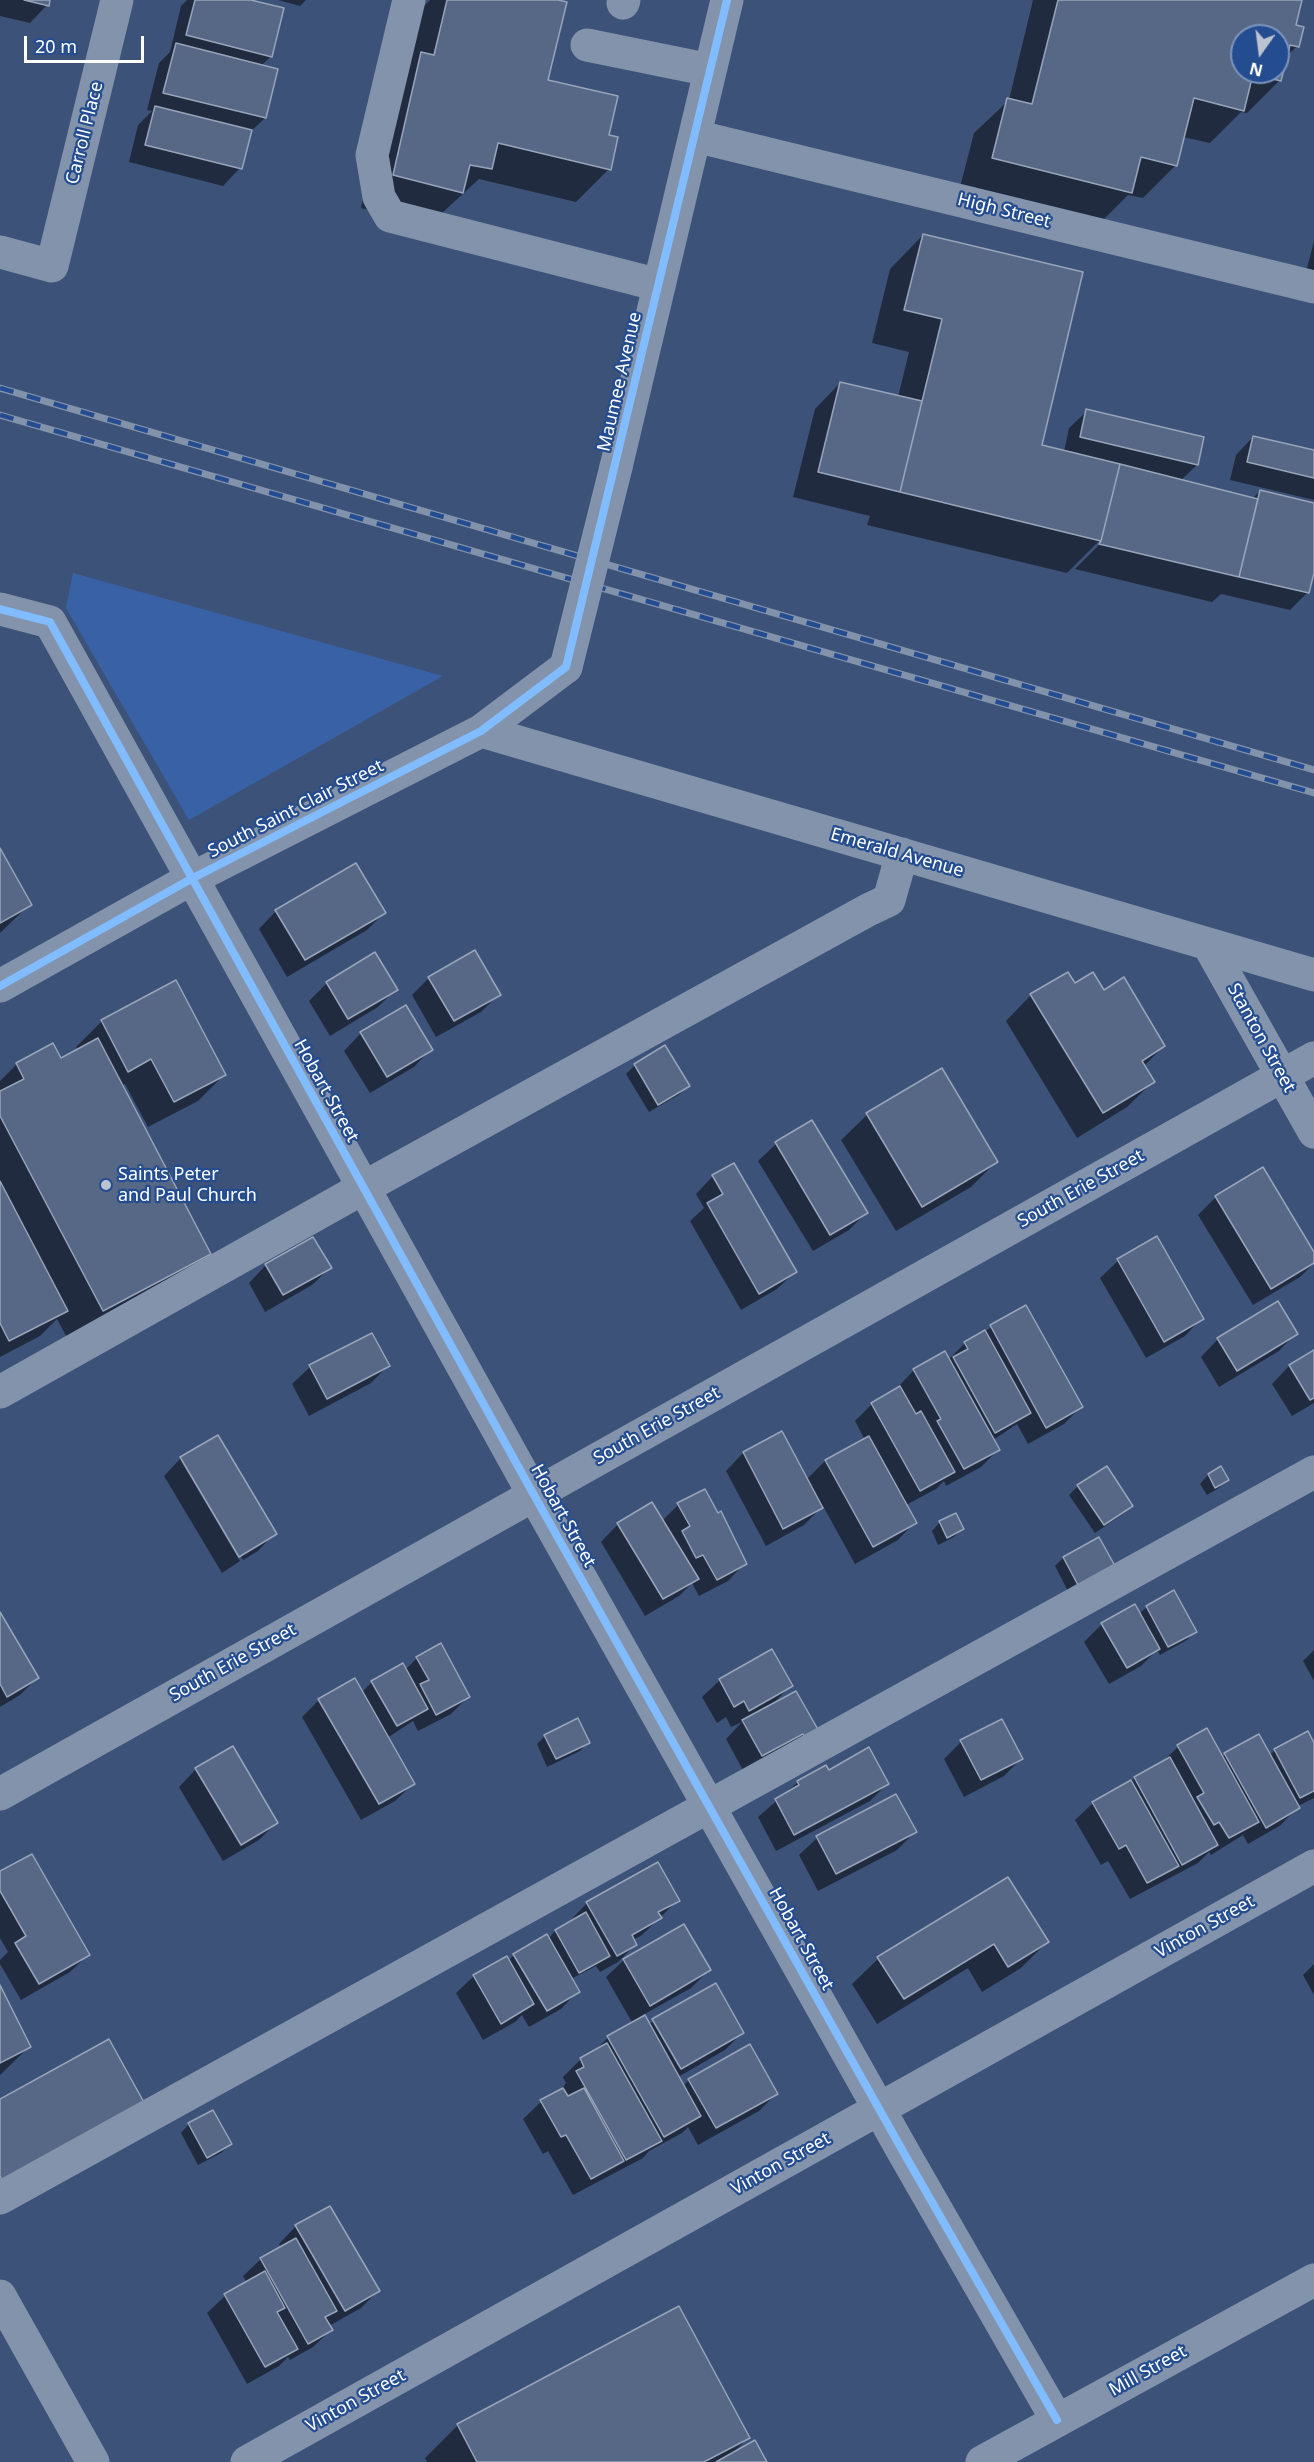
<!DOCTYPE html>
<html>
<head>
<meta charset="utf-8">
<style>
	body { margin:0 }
	#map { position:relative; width:1314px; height:2462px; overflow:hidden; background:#3c5278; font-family:"Noto Sans",sans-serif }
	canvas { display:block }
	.north { position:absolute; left:1230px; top:24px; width:60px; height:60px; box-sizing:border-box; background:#244c90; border:2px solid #7c94bc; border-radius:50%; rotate:194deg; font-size:16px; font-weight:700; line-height:24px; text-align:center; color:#fff }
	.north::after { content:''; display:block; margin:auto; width:21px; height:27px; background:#bbc2d0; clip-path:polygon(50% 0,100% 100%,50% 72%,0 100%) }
	.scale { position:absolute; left:24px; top:36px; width:120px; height:27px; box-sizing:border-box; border:3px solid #fff; border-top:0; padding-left:8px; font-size:18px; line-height:21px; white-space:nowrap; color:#fff; -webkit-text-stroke:4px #244c90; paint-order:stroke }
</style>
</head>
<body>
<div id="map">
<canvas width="1314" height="2462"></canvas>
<div class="north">N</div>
<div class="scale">20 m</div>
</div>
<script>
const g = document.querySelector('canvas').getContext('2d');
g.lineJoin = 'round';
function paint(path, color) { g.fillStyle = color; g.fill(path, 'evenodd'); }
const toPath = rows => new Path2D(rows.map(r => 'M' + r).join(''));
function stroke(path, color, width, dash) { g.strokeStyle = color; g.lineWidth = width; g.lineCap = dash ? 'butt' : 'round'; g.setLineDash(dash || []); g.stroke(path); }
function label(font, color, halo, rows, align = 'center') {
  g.font = font + ' "Noto Sans",sans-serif'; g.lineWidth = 4.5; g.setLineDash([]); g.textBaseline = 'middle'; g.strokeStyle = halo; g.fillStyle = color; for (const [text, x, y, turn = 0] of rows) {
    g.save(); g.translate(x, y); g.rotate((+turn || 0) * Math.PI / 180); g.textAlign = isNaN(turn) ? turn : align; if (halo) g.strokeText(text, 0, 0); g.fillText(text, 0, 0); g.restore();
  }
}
paint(toPath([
	[73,573,443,676,189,820,66,608]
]), '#3962a6');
paint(toPath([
	[0,0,49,0,47,5,30,23,0,16],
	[187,0,245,0,271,56,261,66,265,118,249,133,240,168,223,186,129,162,138,125,152,111,147,110,159,63,170,52,181,6],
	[278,0,306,0,300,6],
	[430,0,552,0,546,81,607,136,609,169,576,202,479,179,429,225,361,208,389,87,421,9],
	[1033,0,1300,0,1294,26,1297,46,1285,58,1280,80,1247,113,1241,112,1210,143,1183,137,1176,165,1143,198,1128,195,1098,225,959,191,974,133,1009,100],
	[1242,36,1278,36,1278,72,1242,72],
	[923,235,1040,446,1064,452,1069,428,1087,411,1203,438,1197,465,1180,481,1252,499,1260,491,1314,505,1314,566,1308,592,1290,610,1221,594,1212,602,1075,569,1105,539,1103,537,1067,573,867,525,870,516,793,497,815,409,840,383,898,397,909,352,872,343,890,269],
	[1314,241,1314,274,1306,272],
	[1253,437,1314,452,1314,500,1230,480,1236,455],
	[0,851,30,904,0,933],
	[276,911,384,913,367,930,287,977,259,929],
	[375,954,396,989,378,1007,330,1036,309,1001,327,983],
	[429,978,499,994,481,1012,436,1037,412,995],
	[175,982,224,1075,198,1101,148,1127,125,1084,121,1086,209,1254,176,1287,70,1343,57,1319,40,1336,0,1357,0,1081,17,1064,61,1060,78,1051,76,1047,102,1021],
	[1075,985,1103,992,1164,1046,1144,1066,1153,1082,1127,1107,1077,1138,1006,1021,1031,995],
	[361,1033,431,1049,414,1067,370,1093,344,1051],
	[665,1047,688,1086,680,1094,649,1112,626,1074,634,1066],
	[941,1070,997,1161,971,1187,896,1231,841,1140,867,1115],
	[812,1122,866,1213,849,1230,813,1251,758,1161,776,1144],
	[1263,1170,1314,1255,1314,1263,1300,1277,1253,1305,1198,1215,1216,1197],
	[713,1176,795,1272,777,1289,741,1310,690,1221,704,1208,696,1194],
	[1157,1238,1202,1318,1185,1336,1146,1358,1100,1278,1118,1261],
	[266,1265,330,1268,312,1285,265,1312,249,1283],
	[1026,1307,1081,1407,1064,1424,1028,1444,1017,1424,993,1440,998,1450,981,1467,946,1486,944,1481,936,1489,906,1505,915,1522,898,1540,855,1564,823,1506,804,1525,766,1546,726,1471,743,1453,781,1434,806,1480,825,1461,865,1440,855,1421,872,1404,898,1390,897,1388,914,1370,948,1360,965,1343],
	[1296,1333,1279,1351,1219,1387,1201,1357,1218,1339],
	[372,1335,388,1366,371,1383,309,1416,292,1384,310,1367],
	[1314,1352,1314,1403,1292,1416,1272,1384,1289,1366],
	[181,1458,275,1533,258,1551,243,1560,184,1461,181,1461,240,1561,222,1573,164,1476],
	[1221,1468,1227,1480,1219,1488,1207,1495,1200,1484,1208,1475],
	[1078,1486,1131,1506,1123,1514,1095,1533,1069,1495],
	[678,1505,745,1563,728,1581,699,1596,692,1583,679,1596,645,1616,601,1542,618,1524,662,1521],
	[940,1522,963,1528,954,1537,938,1545,932,1531],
	[1099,1539,1113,1565,1069,1593,1055,1566,1063,1558],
	[1147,1607,1195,1631,1187,1640,1160,1655,1157,1650,1141,1666,1109,1684,1084,1642,1102,1624,1139,1614],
	[0,1615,37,1678,20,1695,0,1707],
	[1314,1650,1314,1681,1303,1661],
	[417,1658,468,1697,451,1714,418,1731,413,1721,387,1738,413,1784,395,1801,361,1820,302,1717,319,1700,361,1693,372,1682,405,1670],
	[720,1680,791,1685,773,1704,818,1733,744,1772,726,1739,742,1722,731,1727,726,1717,717,1723,702,1697],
	[1207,1730,1222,1758,1225,1754,1269,1756,1274,1751,1307,1733,1314,1746,1314,1798,1298,1806,1281,1825,1248,1844,1243,1835,1211,1855,1209,1852,1198,1863,1130,1899,1108,1861,1101,1865,1075,1820,1093,1803,1160,1764,1178,1747],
	[545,1736,588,1742,580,1751,547,1767,537,1744],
	[961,1742,1021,1759,1004,1776,964,1797,944,1759],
	[196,1769,276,1823,259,1840,223,1861,179,1787],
	[828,1772,887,1784,870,1801,776,1851,758,1817,798,1782],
	[895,1796,915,1832,897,1850,818,1891,799,1855,817,1838],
	[0,1873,88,1955,70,1972,21,2000,0,1964,0,1960,8,1952,0,1938],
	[1008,1879,1047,1942,1021,1968,982,1992,968,1968,877,2024,852,1984,878,1959],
	[678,1900,642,1935,633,1940,635,1945,618,1962,600,1972,596,1966,571,1979,578,1991,561,2009,529,2027,522,2015,515,2022,483,2040,456,1993,474,1976,508,1961,514,1955,548,1939,555,1931,571,1923,570,1921,587,1903],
	[624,1960,709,1970,691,1988,643,2015,649,2025,653,2021,743,2032,725,2050,678,2077,683,2086,689,2080,776,2094,759,2111,698,2145,688,2127,682,2133,649,2151,643,2158,573,2195,548,2151,543,2154,523,2119,541,2102,560,2091,566,2083,563,2077,581,2059,594,2051,608,2038,633,2024,606,1977],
	[1314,1964,1314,1995,1303,1975],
	[0,1989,29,2047,0,2075],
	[189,2124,230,2144,221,2153,198,2165,181,2133],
	[296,2226,378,2291,361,2308,329,2326,331,2330,313,2347,290,2360,288,2357,279,2366,247,2384,207,2313,225,2296,247,2283,243,2276,261,2259,281,2248,279,2244],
	[458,2425,748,2438,732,2454,766,2462,427,2462,425,2458]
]), '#0007');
const building = toPath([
	[24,0,50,0,49,6,24,0],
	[195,0,251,0,284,8,272,57,186,35,195,0],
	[447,0,558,0,567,2,548,80,618,96,609,135,618,137,611,170,498,143,492,169,470,165,463,193,393,175,421,52,434,55,447,0],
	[1058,0,1302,0,1296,25,1304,27,1299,47,1290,45,1281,81,1253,74,1244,111,1194,98,1177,166,1141,157,1132,193,992,158,1007,98,1032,104,1058,0],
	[1242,36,1278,36,1278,72,1242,72,1242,36],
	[176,43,278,69,266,118,163,93,176,43],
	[155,106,252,130,242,169,145,145,155,106],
	[923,234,1083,272,1042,445,1120,464,1101,541,900,492,942,319,904,310,923,234],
	[840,382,922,401,900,492,818,472,840,382],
	[1086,409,1204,437,1198,465,1080,437,1086,409],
	[1253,436,1314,450,1314,478,1247,462,1253,436],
	[1120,464,1258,499,1239,577,1099,544,1101,541,1120,464],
	[1260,490,1314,503,1314,573,1309,593,1239,577,1260,490],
	[0,848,32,905,0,923,0,848],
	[356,863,386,913,305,960,275,910,356,863],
	[475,950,501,995,454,1021,428,977,475,950],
	[375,952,398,990,348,1019,326,982,375,952],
	[1068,972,1075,983,1093,972,1104,990,1124,977,1165,1046,1142,1061,1155,1082,1103,1113,1030,994,1068,972],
	[176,980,226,1075,174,1102,151,1059,128,1072,101,1020,176,980],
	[406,1005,433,1050,387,1077,360,1032,406,1005],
	[98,1038,211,1254,103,1311,0,1116,0,1091,24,1079,16,1063,53,1043,61,1058,98,1038],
	[665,1045,690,1086,658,1105,634,1064,665,1045],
	[942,1068,998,1162,922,1207,866,1113,942,1068],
	[812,1120,868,1213,830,1235,775,1142,812,1120],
	[734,1163,797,1272,759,1294,707,1203,723,1194,712,1175,734,1163],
	[1263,1167,1314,1252,1314,1263,1271,1289,1215,1196,1263,1167],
	[0,1181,68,1311,9,1341,0,1323,0,1181],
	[1157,1236,1204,1319,1164,1342,1117,1259,1157,1236],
	[313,1237,332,1268,283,1295,265,1264,313,1237],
	[1278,1301,1298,1334,1237,1371,1217,1338,1278,1301],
	[1026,1305,1083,1407,1046,1428,990,1325,1026,1305],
	[985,1330,1031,1413,995,1433,953,1357,968,1349,964,1342,985,1330],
	[372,1333,390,1366,327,1399,309,1365,372,1333],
	[1314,1350,1314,1398,1310,1400,1289,1365,1314,1350],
	[945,1351,1000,1450,964,1469,937,1421,941,1419,913,1369,945,1351],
	[900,1386,916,1414,921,1411,955,1472,920,1491,871,1403,900,1386],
	[782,1431,823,1508,783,1529,743,1452,782,1431],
	[218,1435,277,1534,239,1557,180,1457,218,1435],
	[869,1436,917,1523,873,1547,825,1460,869,1436],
	[1107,1466,1133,1506,1104,1525,1077,1485,1107,1466],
	[1221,1466,1229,1480,1215,1488,1208,1474,1221,1466],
	[705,1489,718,1513,721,1511,747,1564,717,1580,703,1555,696,1558,682,1531,690,1526,677,1503,705,1489],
	[652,1502,699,1579,663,1599,617,1523,652,1502],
	[956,1513,964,1529,947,1538,939,1521,956,1513],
	[1099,1537,1115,1566,1078,1585,1063,1557,1099,1537],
	[1174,1590,1197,1632,1168,1647,1146,1606,1174,1590],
	[1135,1604,1160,1649,1127,1668,1101,1623,1135,1604],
	[0,1612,39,1678,7,1697,0,1684,0,1612],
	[441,1643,470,1697,436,1715,420,1684,429,1680,416,1657,441,1643],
	[772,1649,793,1686,749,1711,744,1701,734,1707,719,1679,772,1649],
	[403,1663,428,1709,397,1726,371,1681,403,1663],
	[355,1678,415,1784,379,1804,318,1699,355,1678],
	[796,1691,820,1733,807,1741,803,1734,762,1756,742,1720,796,1691],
	[578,1718,590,1743,556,1759,544,1735,578,1718],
	[1002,1719,1023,1759,981,1780,960,1740,1002,1719],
	[1207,1728,1259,1822,1229,1838,1219,1822,1214,1825,1197,1797,1204,1793,1177,1745,1207,1728],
	[1308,1731,1314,1743,1314,1791,1300,1798,1274,1749,1308,1731],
	[1259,1734,1300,1808,1266,1828,1224,1753,1259,1734],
	[233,1746,278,1823,241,1845,195,1768,233,1746],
	[869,1747,889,1784,794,1835,775,1799,799,1785,797,1781,826,1765,829,1770,869,1747],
	[1170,1757,1218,1845,1182,1865,1134,1777,1170,1757],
	[1131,1780,1179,1866,1147,1883,1126,1845,1119,1849,1092,1802,1131,1780],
	[896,1794,917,1832,836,1874,816,1836,896,1794],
	[32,1854,90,1955,39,1984,15,1943,26,1936,0,1891,0,1871,32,1854],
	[658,1862,680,1901,658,1912,662,1918,632,1935,637,1945,617,1956,586,1902,658,1862],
	[1008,1877,1049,1942,1008,1967,994,1944,904,1999,877,1957,1008,1877],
	[586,1912,610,1956,579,1973,555,1930,586,1912],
	[684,1924,711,1970,650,2006,623,1959,684,1924],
	[547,1934,580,1992,547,2011,513,1954,547,1934],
	[507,1956,534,2004,501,2024,473,1975,507,1956],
	[716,1983,744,2033,681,2069,652,2019,716,1983],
	[0,1985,31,2047,0,2063,0,1985],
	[645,2015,701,2116,664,2137,607,2036,645,2015],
	[109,2039,146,2106,4,2184,0,2176,0,2099,109,2039],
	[607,2043,662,2141,626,2160,576,2071,584,2067,580,2058,607,2043],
	[750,2044,778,2094,716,2128,688,2079,750,2044],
	[563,2088,568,2096,584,2088,624,2161,591,2179,566,2135,561,2137,540,2100,563,2088],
	[213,2110,232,2144,207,2158,188,2123,213,2110],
	[330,2206,380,2291,345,2311,295,2225,330,2206],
	[296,2238,337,2311,325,2317,333,2330,308,2344,260,2258,296,2238],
	[265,2271,285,2308,277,2312,298,2349,265,2367,224,2294,265,2271],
	[679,2306,750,2438,704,2462,477,2462,457,2424,679,2306],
	[755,2440,767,2462,716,2462,755,2440]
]);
paint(building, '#566886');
stroke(building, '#98a4b9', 1.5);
stroke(toPath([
	[409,0,372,155,379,197,390,216,659,285],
	[623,3,624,0],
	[587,45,710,70],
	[695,136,1314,287],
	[0,252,52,266,117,0],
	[616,467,727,0],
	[0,609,50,622,534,1495,905,2155,1057,2420],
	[481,731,1314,975],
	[1208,944,1314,1132],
	[0,986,191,879,481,731,566,667],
	[0,1392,363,1188,868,910,889,900,902,854],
	[0,1794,1314,1058],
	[0,2198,1314,1472],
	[0,2296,93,2462],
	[247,2462,1314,1866],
	[982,2462,1314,2280]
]), '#8393ab', 33);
const rail = toPath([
	[0,388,1314,770],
	[0,415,1314,793]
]);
stroke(rail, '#8392ab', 7);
stroke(rail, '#244c90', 4.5, [14]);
stroke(toPath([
	[566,667,616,467]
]), '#8393ab', 33);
stroke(toPath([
	[0,609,50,622,534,1495,905,2155,1057,2420],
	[0,986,191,879,481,731,566,667,727,0]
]), '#80bcff', 8);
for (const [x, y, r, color] of [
	[106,1185,6,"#bbc2d0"]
]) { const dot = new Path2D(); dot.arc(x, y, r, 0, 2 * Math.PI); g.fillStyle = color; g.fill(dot); stroke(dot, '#244c90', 2); }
label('18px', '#fff', '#244c90', [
	["Carroll Place",85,133,-76],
	["High Street",1004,211,14],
	["Maumee Avenue",620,382,-77],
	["South Saint Clair Street",296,809,-27],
	["Emerald Avenue",897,853,16],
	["Stanton Street",1261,1038,61],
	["Hobart Street",326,1091,61],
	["South Erie Street",1081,1189,-29],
	["South Erie Street",657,1426,-29],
	["Hobart Street",563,1516,61],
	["South Erie Street",233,1663,-29],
	["Vinton Street",1205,1927,-29],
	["Hobart Street",801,1939,61],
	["Vinton Street",781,2164,-29],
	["Mill Street",1148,2371,-29],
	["Vinton Street",356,2401,-29]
]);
label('18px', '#fff', '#244c90', [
	["Saints Peter",118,1175],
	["and Paul Church",118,1196]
], 'left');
</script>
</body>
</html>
